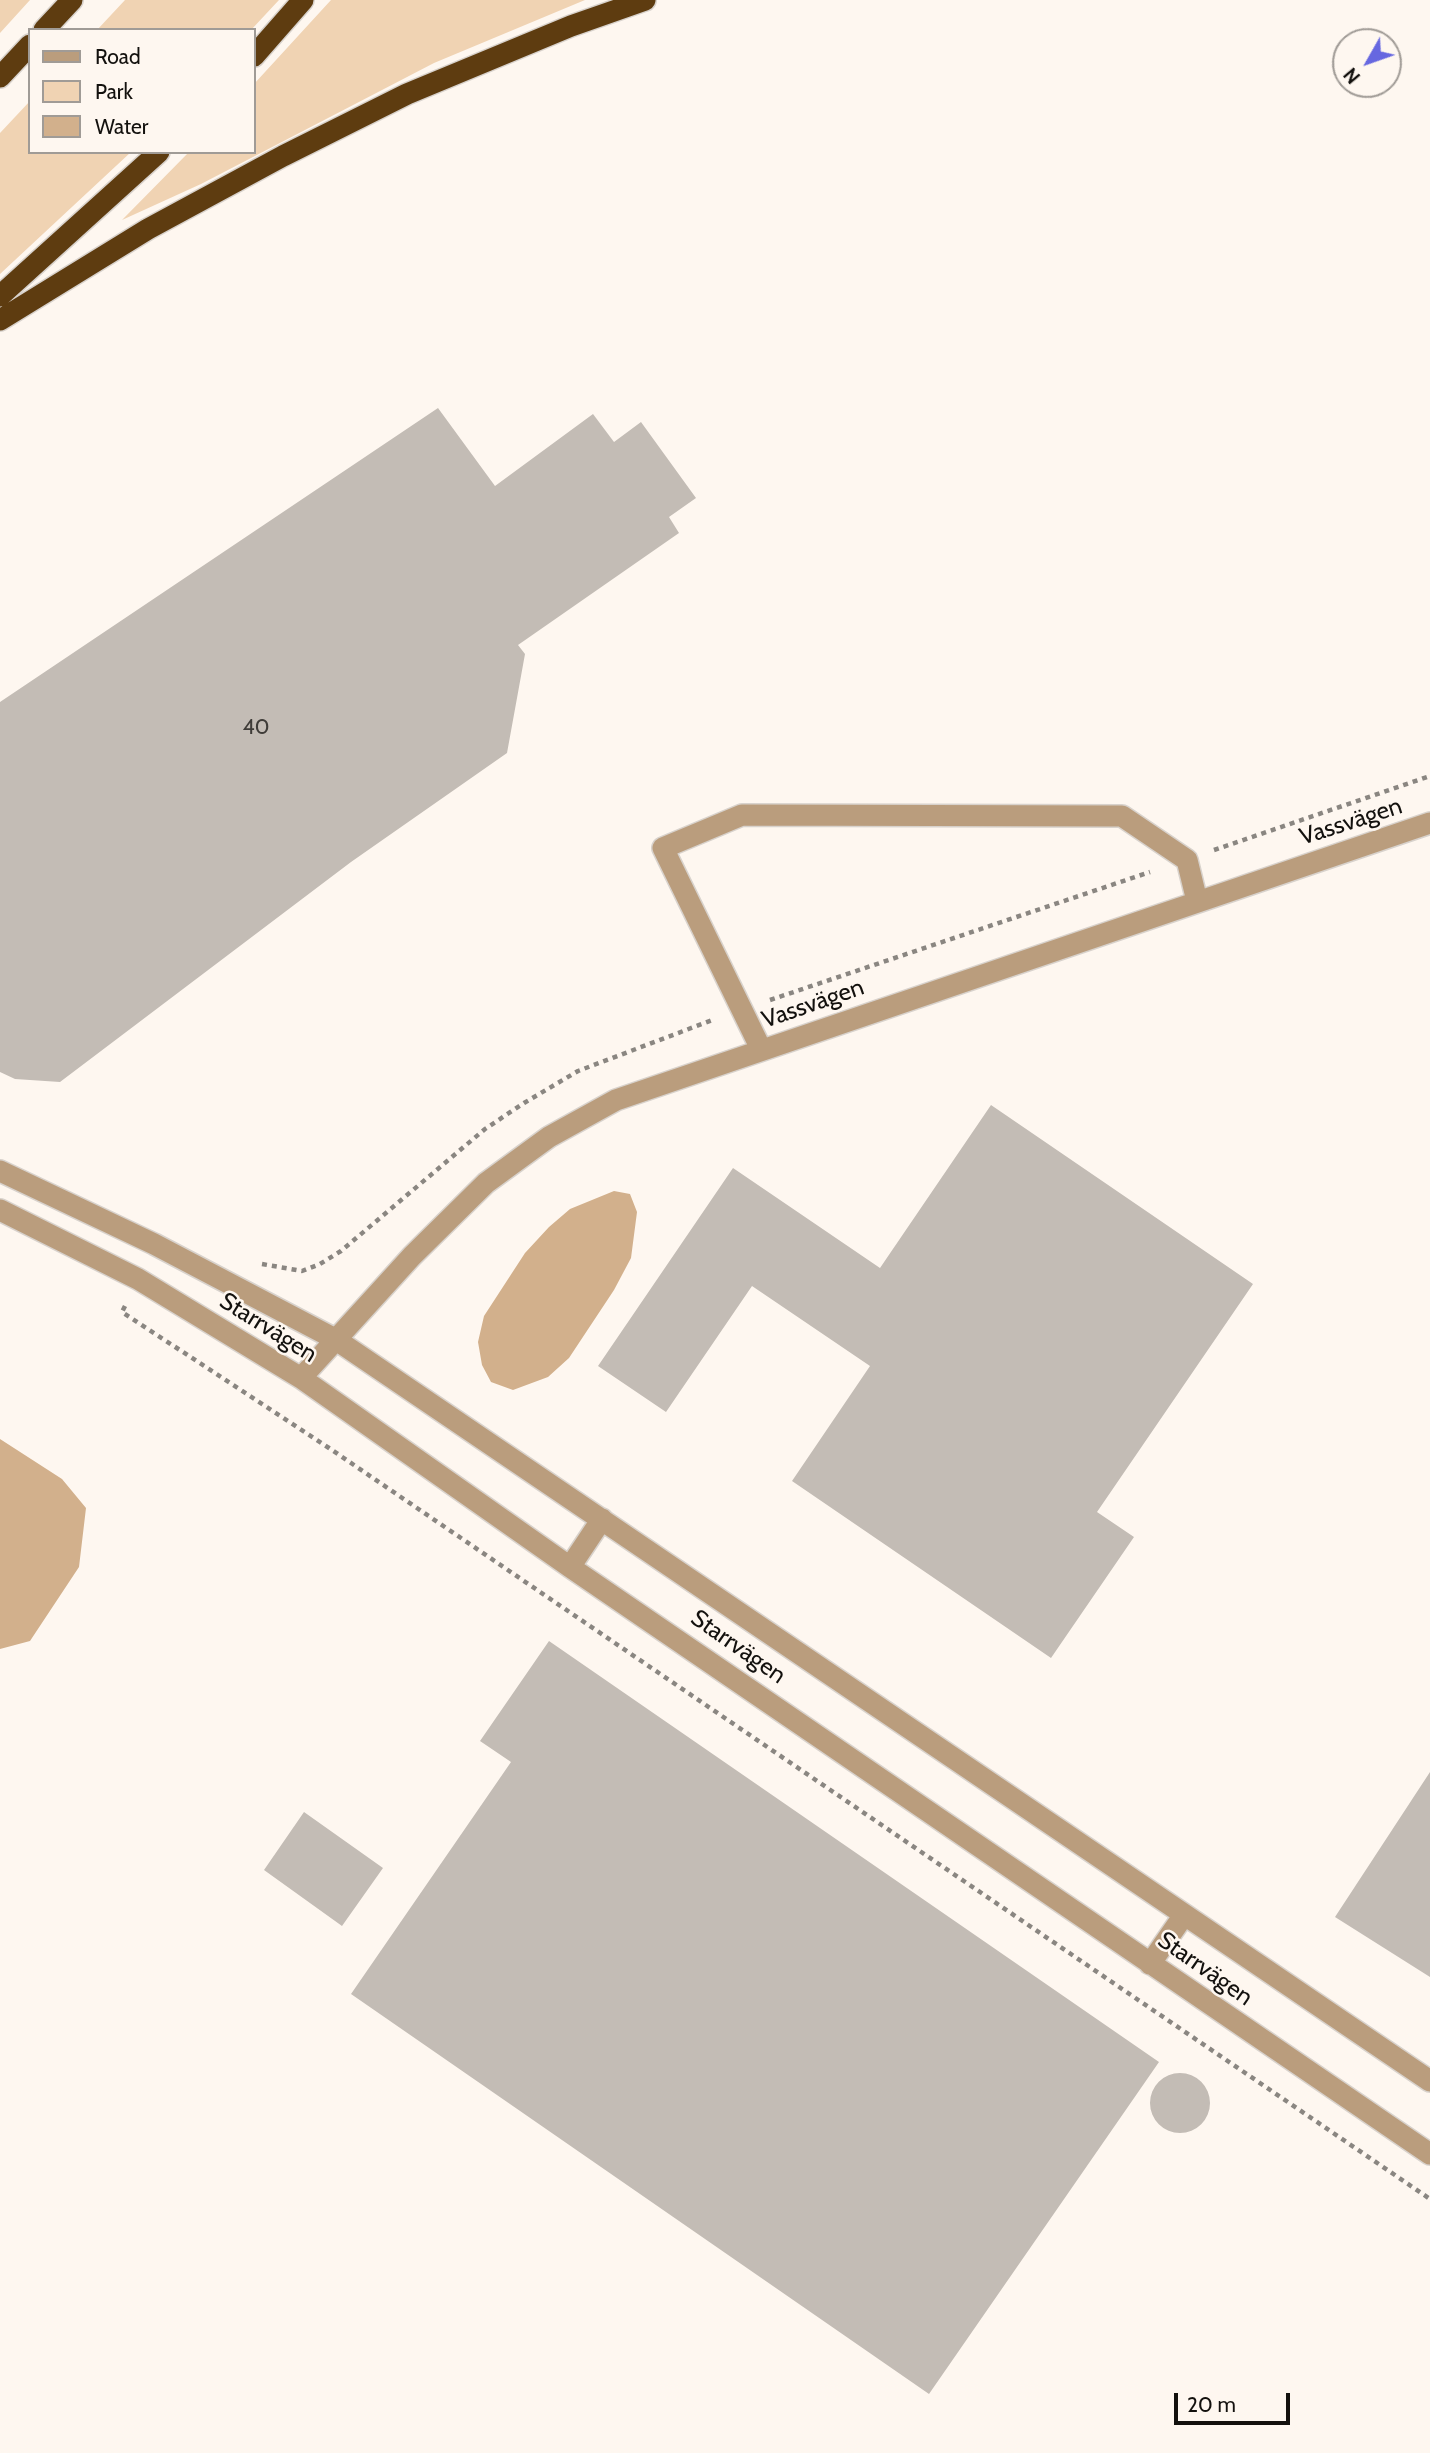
<!DOCTYPE html>
<html>
<head>
<meta charset="utf-8">
<style>
	body { margin:0 }
	#map { position:relative; width:1430px; height:2453px; overflow:hidden; background:#fef7f0; font-family:Cabin,sans-serif }
	canvas { display:block }
	.legend { position:absolute; left:28px; top:28px; width:228px; height:126px; box-sizing:border-box; background:#fef7f0; border:2px solid #a09b96; margin:0; padding:9px 12px; list-style:none; font-size:21px; color:#13110e }
	.legend li { display:flex; align-items:center; gap:14px; height:35px }
	.legend b { width:35px; border:2px solid #a09b96 }
	.north { position:absolute; left:1332px; top:28px; width:70px; height:70px; box-sizing:border-box; background:#fef7f0; border:2px solid #a09b96; border-radius:50%; rotate:230deg; font-size:19px; font-weight:700; line-height:28px; text-align:center; color:#13110e }
	.north::after { content:''; display:block; margin:auto; width:24px; height:32px; background:#6667e0; clip-path:polygon(50% 0,100% 100%,50% 72%,0 100%) }
	.scale { position:absolute; left:1174px; top:2393px; width:116px; height:32px; box-sizing:border-box; border:4px solid #13110e; border-top:0; padding-left:9px; font-size:21px; line-height:24px; white-space:nowrap; color:#13110e; -webkit-text-stroke:5px #fef7f0; paint-order:stroke }
</style>
</head>
<body>
<div id="map">
<canvas width="1430" height="2453"></canvas>
<ul class="legend">
<li><b style="height:9px;background:#ba9d7d"></b>Road</li>
<li><b style="height:19px;background:#f0d3b3"></b>Park</li>
<li><b style="height:19px;background:#d2b08c"></b>Water</li>
</ul>
<div class="north">N</div>
<div class="scale">20 m</div>
</div>
<script>
const g = document.querySelector('canvas').getContext('2d');
g.lineJoin = 'round';
function paint(path, color) { g.fillStyle = color; g.fill(path, 'evenodd'); }
const toPath = rows => new Path2D(rows.map(r => 'M' + r).join(''));
function stroke(path, color, width, dash) { g.strokeStyle = color; g.lineWidth = width; g.lineCap = dash ? 'butt' : 'round'; g.setLineDash(dash || []); g.stroke(path); }
function label(font, color, halo, rows, align = 'center') {
  g.font = font + ' Cabin,sans-serif'; g.lineWidth = 5; g.setLineDash([]); g.textBaseline = 'middle'; g.strokeStyle = halo; g.fillStyle = color; for (const [text, x, y, turn = 0] of rows) {
    g.save(); g.translate(x, y); g.rotate((+turn || 0) * Math.PI / 180); g.textAlign = isNaN(turn) ? turn : align; if (halo) g.strokeText(text, 0, 0); g.fillText(text, 0, 0); g.restore();
  }
}
paint(toPath([
	[0,0,30,0,0,33],
	[125,0,279,0,251,30,97,30],
	[331,0,585,0,434,63,201,184,122,220,189,152,254,152,254,84],
	[30,101,30,152,131,152,0,274,0,133]
]), '#f0d3b3');
paint(toPath([
	[614,1191,630,1194,637,1212,631,1258,614,1290,569,1358,548,1377,513,1390,491,1382,482,1365,478,1342,484,1316,525,1253,549,1227,570,1209],
	[0,1439,62,1479,86,1508,79,1567,30,1641,0,1649]
]), '#d2b08c');
paint(toPath([
	[438,408,495,486,593,414,614,442,641,422,696,498,669,517,679,533,518,645,525,654,507,753,351,862,60,1082,15,1079,0,1072,0,702],
	[991,1105,1253,1284,1097,1512,1134,1537,1051,1658,792,1481,870,1366,752,1286,666,1412,598,1366,733,1168,880,1268],
	[549,1641,1159,2062,929,2394,351,1994,511,1762,480,1741],
	[1430,1772,1430,1977,1335,1917],
	[304,1812,383,1868,342,1926,264,1870],
	'1150 2103a30 30 0 1 1 60 0a30 30 0 1 1-60 0Z'
]), '#c3bcb5');
const minor = toPath([
	[761,1049,663,848,742,815,1122,816,1187,860,1197,901],
	[0,1171,154,1244,335,1339,1430,2081],
	[0,1210,138,1279,301,1378,570,1567,1430,2154],
	[301,1378,412,1256,486,1183,549,1137,616,1100,1430,823],
	[570,1567,602,1519],
	[1150,1964,1184,1915]
]);
const highway = toPath([
	[44,30,72,0],
	[254,56,303,0],
	[0,77,30,45],
	[0,296,159,152],
	[0,320,148,229,283,156,407,94,571,26,645,0]
]);
stroke(minor, '#d8d2cc', 24);
stroke(highway, '#d8d2cc', 24);
stroke(toPath([
	[1214,850,1430,776],
	[770,1000,1150,872],
	[262,1264,302,1271,320,1264,341,1251,485,1129,524,1103,578,1071,715,1019],
	[125,1306,122,1312,329,1448,1430,2199]
]), '#8a8681', 4.5, [5, 5]);
stroke(minor, '#ba9d7d', 21);
stroke(highway, '#5e3c10', 21);
label('21px', '#3f3c38', null, [
	["40",256,728]
]);
label('24px', '#13110e', '#fef7f0', [
	["Vassvägen",1351,822,-18],
	["Vassvägen",813,1004,-19],
	["Starrvägen",268,1328,32],
	["Starrvägen",738,1647,35],
	["Starrvägen",1205,1969,35]
]);
</script>
</body>
</html>
